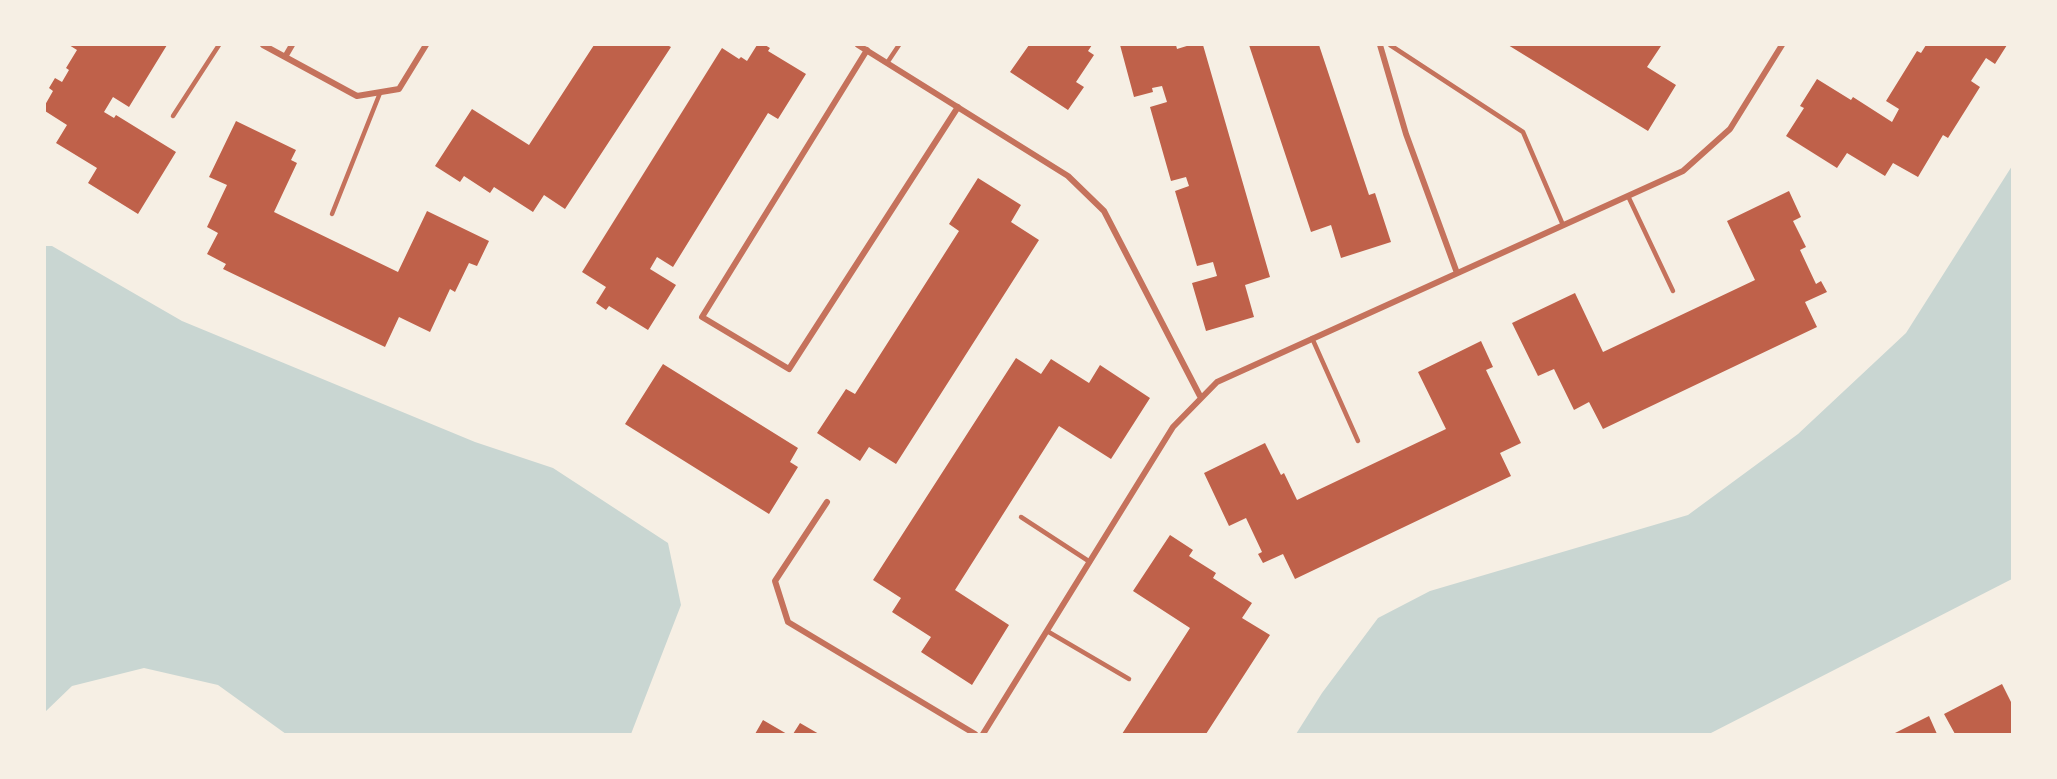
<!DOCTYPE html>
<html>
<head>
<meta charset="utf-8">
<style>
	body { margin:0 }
	#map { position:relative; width:2057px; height:779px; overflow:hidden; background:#f6efe4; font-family:"Exo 2",sans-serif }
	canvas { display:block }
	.frame { position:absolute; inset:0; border:46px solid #f6efe4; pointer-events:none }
</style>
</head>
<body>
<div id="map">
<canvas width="2057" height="779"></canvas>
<div class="frame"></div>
</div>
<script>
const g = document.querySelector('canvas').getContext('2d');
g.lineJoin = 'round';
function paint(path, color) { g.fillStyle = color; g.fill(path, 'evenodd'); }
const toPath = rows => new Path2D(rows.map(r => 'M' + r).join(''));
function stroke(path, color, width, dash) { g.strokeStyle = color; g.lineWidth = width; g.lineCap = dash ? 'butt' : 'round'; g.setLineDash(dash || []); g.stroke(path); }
paint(toPath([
	[2012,166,2012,579,1709,734,1296,734,1322,693,1378,618,1430,591,1688,515,1798,434,1906,333],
	[45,246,52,246,182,321,475,442,553,468,668,543,681,605,631,734,286,734,218,685,144,668,72,686,45,712]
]), '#c9d6d2');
paint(toPath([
	[69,45,167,45,129,107,113,97,104,112,114,118,116,115,176,152,138,214,88,183,97,168,56,143,67,125,45,111,45,105,53,91,49,88,55,78,62,82,69,70,66,68,77,50],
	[594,45,667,45,671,47,565,209,544,195,533,212,494,187,490,193,464,176,460,182,435,166,472,109,529,145],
	[757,45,765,45,770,48,768,51,806,74,778,119,768,113,673,267,657,257,650,269,676,285,648,330,609,306,606,310,596,303,606,287,582,272,722,48,739,59,741,57,747,61],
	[1029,45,1092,45,1088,51,1094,55,1076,82,1084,87,1068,110,1010,72],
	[1120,45,1176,45,1177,49,1190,45,1203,45,1270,277,1245,285,1254,317,1206,331,1192,283,1217,276,1213,262,1197,266,1175,191,1189,186,1186,177,1171,181,1150,107,1167,102,1162,86,1152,88,1153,92,1134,97],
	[1249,45,1319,45,1369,195,1375,193,1391,242,1341,258,1331,225,1311,232],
	[1508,45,1659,45,1661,46,1647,67,1676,85,1648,131],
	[1926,45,2007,45,1995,64,1986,58,1971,81,1980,87,1948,138,1943,135,1918,177,1893,163,1885,176,1847,153,1837,168,1786,136,1804,108,1800,106,1817,79,1851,100,1853,97,1892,122,1899,109,1886,101,1917,51,1921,53],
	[236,121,296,150,291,160,297,163,274,212,398,272,427,211,489,241,477,266,469,263,455,292,450,289,430,332,399,317,385,347,223,269,226,264,207,254,218,233,207,227,227,185,209,177],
	[978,178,1021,205,1011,222,1039,240,896,464,869,447,860,461,817,433,846,389,855,394,959,231,949,224],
	[1789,191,1801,217,1793,221,1806,247,1800,250,1816,284,1821,281,1827,292,1805,302,1817,327,1603,429,1589,402,1574,410,1554,369,1538,376,1512,323,1575,293,1603,352,1755,280,1727,221],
	[1481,341,1493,367,1486,370,1521,443,1500,453,1511,476,1295,579,1283,554,1263,563,1258,554,1262,552,1246,518,1229,526,1204,473,1265,443,1281,475,1284,473,1297,500,1446,429,1418,372],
	[1016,358,1041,374,1051,359,1089,383,1100,365,1150,398,1111,459,1059,426,955,590,1009,625,972,685,921,652,931,637,892,612,901,598,873,580],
	[663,364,798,448,790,462,798,467,769,514,625,424],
	[1170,535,1193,550,1189,556,1216,573,1213,578,1252,603,1242,618,1270,635,1206,734,1122,734,1190,628,1133,591],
	[2002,684,2012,704,2012,734,1955,734,1944,714],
	[1929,716,1937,734,1893,734],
	[763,720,787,734,755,734],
	[800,723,819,734,793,734]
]), '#bf614a');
stroke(toPath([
	[1390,45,1523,132,1563,225],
	[887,63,899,45],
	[173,116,219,45],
	[1628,196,1673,291],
	[332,214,380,93],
	[1312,338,1358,441],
	[1021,517,1090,562],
	[1047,631,1129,679]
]), '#c5725c', 4.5);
stroke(toPath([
	[263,45,357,96,399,89,426,45],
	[858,45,1068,176,1104,211,1201,398],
	[1380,45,1406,134,1457,273],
	[867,50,702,317,789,369,958,107],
	[285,57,292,45],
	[827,502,775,581,788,622,975,734],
	[983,734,1173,427,1217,382,1683,171,1730,129,1782,45]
]), '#c5725c', 6);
</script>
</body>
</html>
